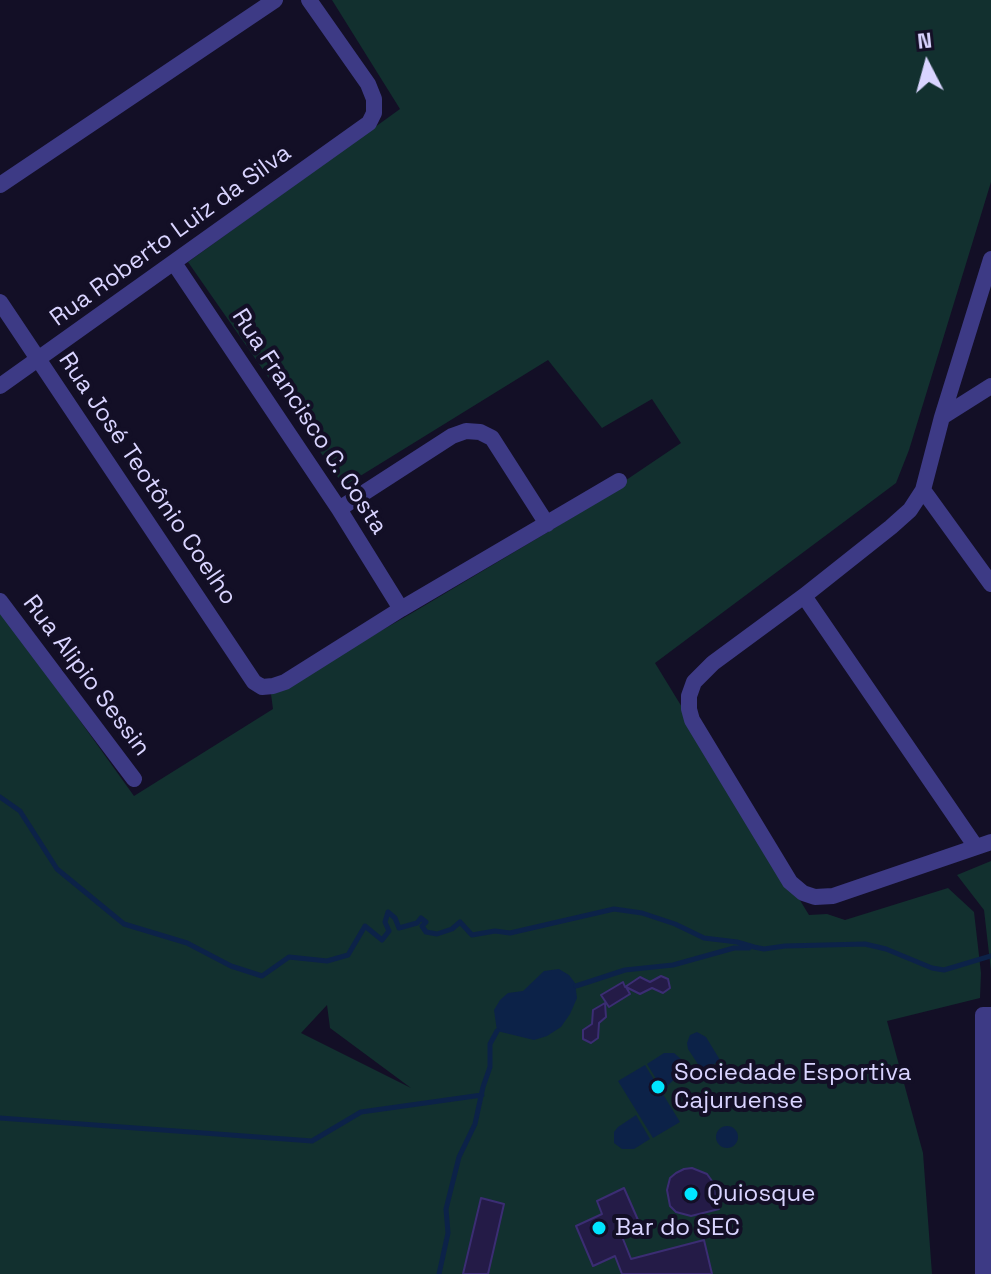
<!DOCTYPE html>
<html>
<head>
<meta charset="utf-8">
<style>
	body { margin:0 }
	#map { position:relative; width:991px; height:1274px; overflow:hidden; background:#130f26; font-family:"Space Grotesk",sans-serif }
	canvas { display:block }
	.north { position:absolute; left:887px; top:24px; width:80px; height:80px; -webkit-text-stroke:6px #130f26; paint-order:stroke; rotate:354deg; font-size:22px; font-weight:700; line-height:32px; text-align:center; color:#d9d4ff }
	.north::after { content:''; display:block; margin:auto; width:28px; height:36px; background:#d9d4ff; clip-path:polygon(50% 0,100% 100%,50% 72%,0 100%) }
</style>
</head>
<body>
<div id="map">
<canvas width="991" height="1274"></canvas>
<div class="north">N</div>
</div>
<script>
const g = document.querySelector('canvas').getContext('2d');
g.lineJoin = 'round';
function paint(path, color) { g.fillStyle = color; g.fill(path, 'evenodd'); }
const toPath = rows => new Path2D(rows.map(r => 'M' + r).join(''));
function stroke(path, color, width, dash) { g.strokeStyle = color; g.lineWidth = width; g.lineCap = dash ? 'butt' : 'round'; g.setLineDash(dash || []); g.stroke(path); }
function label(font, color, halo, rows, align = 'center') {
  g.font = font + ' "Space Grotesk",sans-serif'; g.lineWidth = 8; g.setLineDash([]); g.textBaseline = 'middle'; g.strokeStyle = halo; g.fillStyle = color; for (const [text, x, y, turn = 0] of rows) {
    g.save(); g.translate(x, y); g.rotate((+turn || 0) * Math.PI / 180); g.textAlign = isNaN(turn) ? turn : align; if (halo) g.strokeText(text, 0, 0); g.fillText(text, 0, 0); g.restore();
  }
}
paint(toPath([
	[332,0,991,0,991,182,909,450,896,483,655,663,809,915,827,914,845,920,948,888,974,912,981,973,980,998,887,1021,923,1153,932,1274,0,1274,0,609,134,796,273,709,271,694,412,613,558,526,681,443,652,399,602,428,548,360,344,486,188,262,400,109],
	[327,1005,330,1028,411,1088,301,1033],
	[991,861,991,971,984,910,957,875]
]), '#12302f');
paint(toPath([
	[559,969,569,975,575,983,577,998,570,1014,561,1027,547,1036,534,1040,497,1031,494,1010,500,1000,508,993,523,991,544,971],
	[697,1032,706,1037,720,1060,703,1072,688,1049,687,1043,690,1035],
	[664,1053,674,1053,681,1059,683,1064,680,1074,663,1090,647,1064],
	[645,1065,680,1122,653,1138,618,1081],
	[636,1115,650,1139,634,1149,622,1149,614,1143,614,1132,618,1127],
	'716 1137a11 11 0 1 1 22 0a11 11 0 1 1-22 0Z'
]), '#0c2248');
stroke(toPath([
	[0,797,20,811,57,869,124,924,187,943,231,966,262,976,289,957,327,961,348,955,365,926,382,940,389,931,385,922,388,912,395,918,399,928,417,923,421,918,426,922,422,926,426,932,437,934,452,929,460,922,472,935,495,931,510,933,614,909,642,913,675,924,704,938,737,942,754,947,764,949,785,946,865,944,886,949,932,968,944,970,991,956],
	[576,986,625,970,673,965,734,948,749,948],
	[0,1118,312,1141,361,1112,482,1095],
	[439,1274,448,1233,446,1209,459,1157,475,1124,483,1087,490,1067,490,1044,497,1031]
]), '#0c2248', 5);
const building = toPath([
	[661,976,668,979,670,988,663,993,652,988,640,994,626,987,630,994,609,1007,601,995,623,982,625,987,640,977,650,982,661,976],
	[605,1003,606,1017,599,1023,598,1038,591,1043,583,1039,583,1030,592,1024,593,1010,605,1003],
	[692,1168,707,1174,712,1181,719,1209,691,1216,676,1212,670,1206,667,1190,670,1178,676,1173,684,1169,692,1168],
	[624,1188,638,1220,619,1229,631,1259,704,1240,712,1274,622,1274,615,1256,593,1266,576,1226,602,1214,597,1201,624,1188],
	[481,1198,504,1204,488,1274,463,1274,481,1198]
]);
paint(building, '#241b47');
stroke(building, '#3b2d73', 2);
stroke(toPath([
	[0,185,275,0],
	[991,259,942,417,923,490,910,510,891,527,804,596,713,663,694,682,689,696,689,709,692,720,790,882,803,893,815,897,833,896,991,842],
	[174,263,339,509,401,609],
	[0,302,254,682,262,687,273,686,285,682,401,609,619,481],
	[0,386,369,123,374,113,374,99,368,84,309,0],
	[942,417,991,386],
	[923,490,991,584],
	[339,509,452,436,466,431,480,432,492,438,547,524],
	[804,596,976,847],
	[0,601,134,779],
	[983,1274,983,1015,991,1015]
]), '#3d3a85', 16);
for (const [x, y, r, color] of [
	[658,1087,8,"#00e5ff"],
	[691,1194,8,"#00e5ff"],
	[599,1228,8,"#00e5ff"]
]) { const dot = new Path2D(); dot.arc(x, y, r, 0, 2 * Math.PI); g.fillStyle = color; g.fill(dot); stroke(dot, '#130f26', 3); }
label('24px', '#d9d4ff', '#130f26', [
	["Rua Roberto Luiz da Silva",171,236,-36],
	["Rua Francisco C. Costa",309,422,57],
	["Rua José Teotônio Coelho",147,479,56],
	["Rua Alipio Sessin",86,676,53]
]);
label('24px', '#d9d4ff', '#130f26', [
	["Sociedade Esportiva",674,1073],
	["Cajuruense",674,1101],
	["Quiosque",707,1194],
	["Bar do SEC",615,1228]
], 'left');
</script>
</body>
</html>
